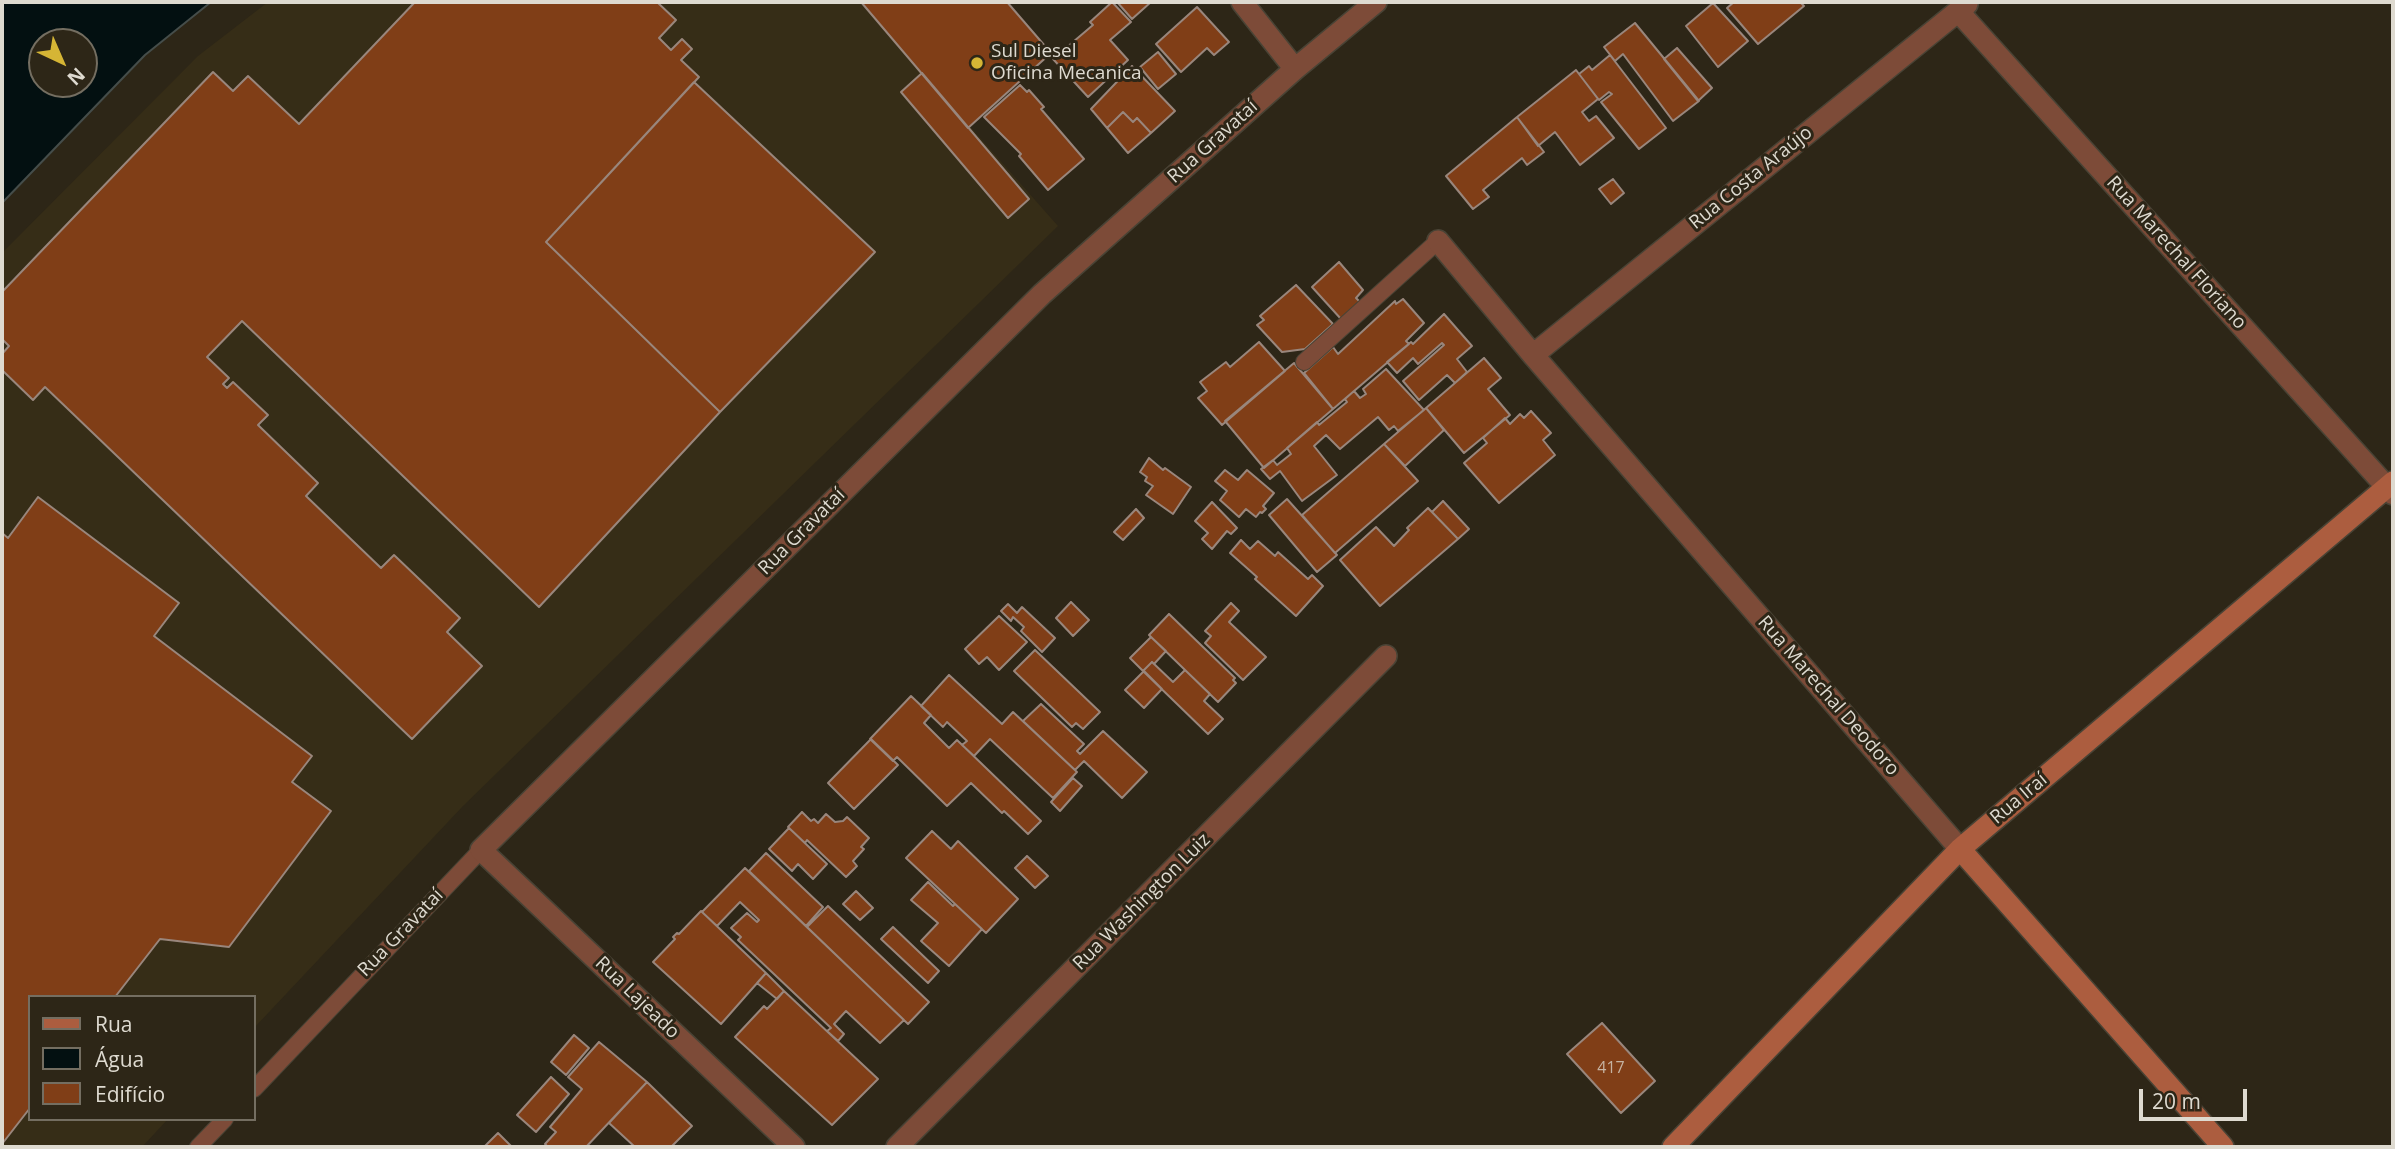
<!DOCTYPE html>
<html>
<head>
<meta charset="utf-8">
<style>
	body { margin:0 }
	#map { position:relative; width:2395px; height:1149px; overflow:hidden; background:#2d2617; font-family:"Open Sans",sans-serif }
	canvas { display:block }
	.frame { position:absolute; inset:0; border:4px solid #dedad0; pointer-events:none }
	.legend { position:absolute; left:28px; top:995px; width:228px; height:126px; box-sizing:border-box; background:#2d2617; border:2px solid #746e61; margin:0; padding:9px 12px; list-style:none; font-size:21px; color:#dedad0 }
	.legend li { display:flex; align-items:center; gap:14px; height:35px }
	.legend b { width:35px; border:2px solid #746e61 }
	.north { position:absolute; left:28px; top:28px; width:70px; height:70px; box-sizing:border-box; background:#2d2617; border:2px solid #746e61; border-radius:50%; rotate:136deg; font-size:19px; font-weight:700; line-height:28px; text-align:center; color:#dedad0 }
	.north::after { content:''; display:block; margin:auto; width:24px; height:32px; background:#d5b535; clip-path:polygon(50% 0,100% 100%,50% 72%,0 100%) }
	.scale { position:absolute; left:2139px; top:1089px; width:108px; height:32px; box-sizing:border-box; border:4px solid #dedad0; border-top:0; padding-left:9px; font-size:21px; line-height:24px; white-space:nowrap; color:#dedad0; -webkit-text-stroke:5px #2d2617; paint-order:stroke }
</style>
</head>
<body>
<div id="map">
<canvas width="2395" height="1149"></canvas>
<div class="frame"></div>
<ul class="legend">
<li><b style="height:9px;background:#ac5d3f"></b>Rua</li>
<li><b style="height:19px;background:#031011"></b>Água</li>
<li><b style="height:19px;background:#803e17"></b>Edifício</li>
</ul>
<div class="north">N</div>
<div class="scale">20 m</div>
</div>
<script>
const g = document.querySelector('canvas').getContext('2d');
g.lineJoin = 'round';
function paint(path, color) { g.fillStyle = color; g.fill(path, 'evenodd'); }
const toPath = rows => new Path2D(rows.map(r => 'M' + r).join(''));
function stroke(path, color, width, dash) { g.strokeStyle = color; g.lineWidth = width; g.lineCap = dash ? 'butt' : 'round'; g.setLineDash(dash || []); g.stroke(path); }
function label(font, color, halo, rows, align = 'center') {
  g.font = font + ' "Open Sans",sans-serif'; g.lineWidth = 6; g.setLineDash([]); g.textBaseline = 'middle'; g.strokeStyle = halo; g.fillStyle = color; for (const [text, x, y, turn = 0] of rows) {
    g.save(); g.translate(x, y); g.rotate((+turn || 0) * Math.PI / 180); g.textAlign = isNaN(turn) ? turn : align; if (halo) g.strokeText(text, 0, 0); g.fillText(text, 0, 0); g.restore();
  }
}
paint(toPath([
	[268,2,860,2,1058,226,463,806,254,1028,254,997,30,997,30,1119,168,1119,142,1147,2,1147,2,253,198,56]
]), '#362d17');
const water = toPath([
	[2,2,211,2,145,55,2,203,2,2],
	[42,42,84,42,84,84,42,84,42,42]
]);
paint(water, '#031011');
stroke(water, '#454d4a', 2);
const building = toPath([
	[415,2,657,2,676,20,659,38,671,50,682,39,692,49,681,60,699,77,546,242,720,412,539,607,242,321,207,357,229,378,223,384,227,388,233,382,268,415,258,425,318,483,306,496,381,568,394,555,460,618,447,632,482,666,412,739,45,387,33,400,2,370,2,354,9,346,2,339,2,292,213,72,233,91,248,76,299,124,415,2],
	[861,2,1007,2,1051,53,968,128,861,2],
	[1112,2,1131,22,1110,40,1128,60,1088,97,1053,59,1093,25,1090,22,1112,2],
	[1117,2,1151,2,1132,19,1117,2],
	[1734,2,1800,2,1804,6,1758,44,1727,8,1734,2],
	[1713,3,1748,41,1718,67,1686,26,1713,3],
	[1197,7,1229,42,1214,55,1207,48,1181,72,1156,44,1197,7],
	[1635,23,1699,101,1673,121,1623,54,1615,61,1604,47,1635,23],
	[1677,48,1712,88,1698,101,1664,59,1677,48],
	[1158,52,1176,74,1158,89,1140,67,1158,52],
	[1610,55,1666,128,1639,149,1601,102,1612,94,1609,92,1599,100,1579,74,1589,66,1592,70,1610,55],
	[1132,66,1175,111,1151,133,1137,118,1133,122,1123,112,1107,128,1091,109,1132,66],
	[1576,70,1598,99,1582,112,1589,121,1596,116,1614,138,1580,165,1555,132,1538,146,1517,117,1576,70],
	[922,73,1029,199,1008,218,901,92,922,73],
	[694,82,875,252,720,412,546,242,694,82],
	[1020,85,1027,92,1029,90,1044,107,1041,109,1084,159,1048,190,1019,156,1021,154,984,117,1020,85],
	[1123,112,1133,122,1137,118,1151,133,1128,153,1107,128,1123,112],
	[1517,117,1544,152,1527,165,1522,158,1483,190,1489,197,1473,209,1446,176,1517,117],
	[1613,179,1624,193,1611,204,1599,189,1613,179],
	[1339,262,1363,290,1356,298,1360,302,1341,319,1312,287,1339,262],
	[1296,285,1333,324,1305,349,1282,352,1257,325,1264,320,1260,316,1296,285],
	[1403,299,1424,323,1406,341,1409,344,1333,409,1304,373,1333,347,1338,354,1395,301,1396,304,1403,299],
	[1444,314,1472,346,1457,359,1467,372,1455,383,1447,375,1419,400,1403,381,1444,345,1442,343,1418,364,1413,358,1397,373,1387,362,1411,342,1413,344,1444,314],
	[1259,342,1285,371,1222,425,1198,398,1207,391,1200,382,1226,362,1230,367,1259,342],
	[1484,358,1501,378,1488,389,1510,415,1464,453,1426,408,1484,358],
	[1294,363,1333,409,1264,468,1225,421,1294,363],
	[1386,369,1424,410,1398,431,1394,426,1389,430,1378,417,1340,449,1326,435,1314,446,1337,475,1302,501,1280,471,1270,479,1261,469,1273,460,1277,465,1291,454,1287,448,1317,422,1319,425,1347,402,1345,399,1354,391,1360,398,1366,394,1363,389,1386,369],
	[1426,408,1444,430,1405,466,1384,444,1426,408],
	[1531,411,1551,433,1543,440,1555,455,1499,503,1464,463,1487,443,1483,438,1505,418,1510,424,1520,414,1524,418,1531,411],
	[1384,444,1418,481,1335,553,1302,515,1384,444],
	[1149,458,1163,470,1165,468,1191,487,1173,514,1146,495,1153,486,1145,481,1147,477,1140,472,1149,458],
	[1225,470,1238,480,1247,470,1274,493,1263,506,1266,509,1262,513,1260,512,1256,517,1246,509,1239,517,1220,500,1227,491,1215,481,1225,470],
	[38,497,179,603,154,636,312,756,292,782,331,811,229,947,160,939,115,997,30,997,30,1108,2,1144,2,533,8,538,38,497],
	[1287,499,1337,555,1317,572,1269,515,1287,499],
	[1443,501,1469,529,1458,539,1432,512,1443,501],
	[1212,502,1237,528,1231,534,1227,531,1212,549,1202,539,1208,533,1195,521,1212,502],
	[1428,508,1458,539,1380,606,1340,560,1376,527,1394,546,1409,530,1407,528,1428,508],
	[1136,509,1144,518,1123,540,1114,532,1136,509],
	[1241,540,1250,549,1258,541,1275,556,1278,552,1308,579,1312,575,1323,586,1296,616,1255,579,1257,577,1230,553,1241,540],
	[1071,602,1089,620,1073,636,1056,618,1071,602],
	[1231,603,1239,611,1229,622,1266,657,1243,680,1205,643,1211,636,1205,631,1231,603],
	[1008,604,1017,613,1022,607,1055,638,1042,652,1021,631,1024,627,1013,617,1011,621,1001,611,1008,604],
	[1169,614,1235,678,1233,680,1236,683,1218,702,1149,635,1169,614],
	[999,616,1027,642,999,670,987,657,979,664,965,649,999,616],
	[1151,637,1166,651,1154,664,1152,662,1143,671,1130,658,1151,637],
	[1035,650,1100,712,1083,729,1076,723,1072,727,1014,671,1035,650],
	[1152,662,1173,682,1185,670,1210,694,1204,701,1223,719,1208,734,1143,671,1152,662],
	[1144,671,1162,689,1144,708,1125,690,1144,671],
	[949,675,1002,724,1013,712,1077,772,1053,798,990,739,974,756,962,745,967,741,947,722,943,727,921,706,949,675],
	[911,696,931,715,924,723,949,748,957,740,1041,821,1028,834,1004,811,1002,813,971,783,947,806,897,757,893,761,870,739,911,696],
	[1041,704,1084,744,1077,751,1080,754,1103,731,1147,772,1122,798,1084,761,1075,770,1023,721,1041,704],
	[871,739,898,765,854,809,828,783,871,739],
	[1073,778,1082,786,1060,811,1051,802,1073,778],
	[802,812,811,821,814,819,818,823,826,814,835,822,843,821,847,817,869,838,861,847,864,849,853,861,857,866,846,877,807,840,805,843,788,827,802,812],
	[789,828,827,864,813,879,798,864,792,871,769,849,789,828],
	[932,831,951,849,958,841,1018,899,986,933,906,858,932,831],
	[766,853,823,907,806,926,749,871,766,853],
	[1027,856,1048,876,1035,888,1015,868,1027,856],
	[745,868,904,1020,880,1043,846,1011,834,1024,844,1034,838,1041,827,1031,831,1028,738,940,741,937,731,928,747,913,757,922,759,920,740,902,717,926,702,912,745,868],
	[928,882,953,906,955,904,982,929,949,966,921,941,938,923,911,900,928,882],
	[856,891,873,908,860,920,843,904,856,891],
	[828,906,929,1002,908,1024,807,927,828,906],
	[701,911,766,973,721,1024,653,962,675,939,673,937,677,933,679,934,701,911],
	[893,927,939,971,928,983,881,939,893,927],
	[766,973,784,991,777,999,757,983,766,973],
	[784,991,878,1079,832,1125,735,1037,764,1006,767,1009,784,991],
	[1602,1023,1655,1081,1621,1113,1567,1054,1602,1023],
	[574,1035,589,1048,566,1075,551,1062,574,1035],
	[599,1042,647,1082,586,1147,548,1147,545,1144,556,1132,550,1127,582,1089,568,1077,599,1042],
	[551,1077,569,1094,536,1132,517,1115,551,1077],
	[647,1082,692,1126,671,1147,635,1147,609,1123,647,1082],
	[498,1133,512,1147,485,1146,498,1133]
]);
paint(building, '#803e17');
stroke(building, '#99867c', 2);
const lane = toPath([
	[1304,362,1438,241],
	[254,1089,481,850],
	[198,1147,225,1119]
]);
const street = toPath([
	[1242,2,1295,69],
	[1958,11,2393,494],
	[1438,241,1533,355,1960,849],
	[1533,355,1967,4],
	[794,1147,481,850,1042,294,1295,69,1376,2],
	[897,1147,1386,656]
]);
const secondary = toPath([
	[1960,849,2223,1147],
	[1673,1147,1960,849,2393,482]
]);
stroke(lane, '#494335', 18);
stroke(street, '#494335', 24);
stroke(secondary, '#494335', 24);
stroke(lane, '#7d4b38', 16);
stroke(street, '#7d4b38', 21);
stroke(secondary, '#ac5d3f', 21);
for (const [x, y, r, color] of [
	[977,63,7,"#d5b535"]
]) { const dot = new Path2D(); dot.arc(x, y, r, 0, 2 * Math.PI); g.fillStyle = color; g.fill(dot); stroke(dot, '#2d2617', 2.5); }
label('16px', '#c6b3a2', null, [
	["417",1611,1068]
]);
label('19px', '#dedad0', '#2d2617', [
	["Sul Diesel",991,52],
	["Oficina Mecanica",991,74]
], 'left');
label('19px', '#dedad0', '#2d2617', [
	["Rua Gravataí",1213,142,-42],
	["Rua Costa Araújo",1751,178,-39],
	["Rua Marechal Floriano",2176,253,48],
	["Rua Gravataí",802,532,-45],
	["Rua Marechal Deodoro",1828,696,49],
	["Rua Iraí",2019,799,-40],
	["Rua Washington Luiz",1142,902,-45],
	["Rua Gravataí",401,933,-46],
	["Rua Lajeado",637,998,44]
]);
</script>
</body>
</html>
